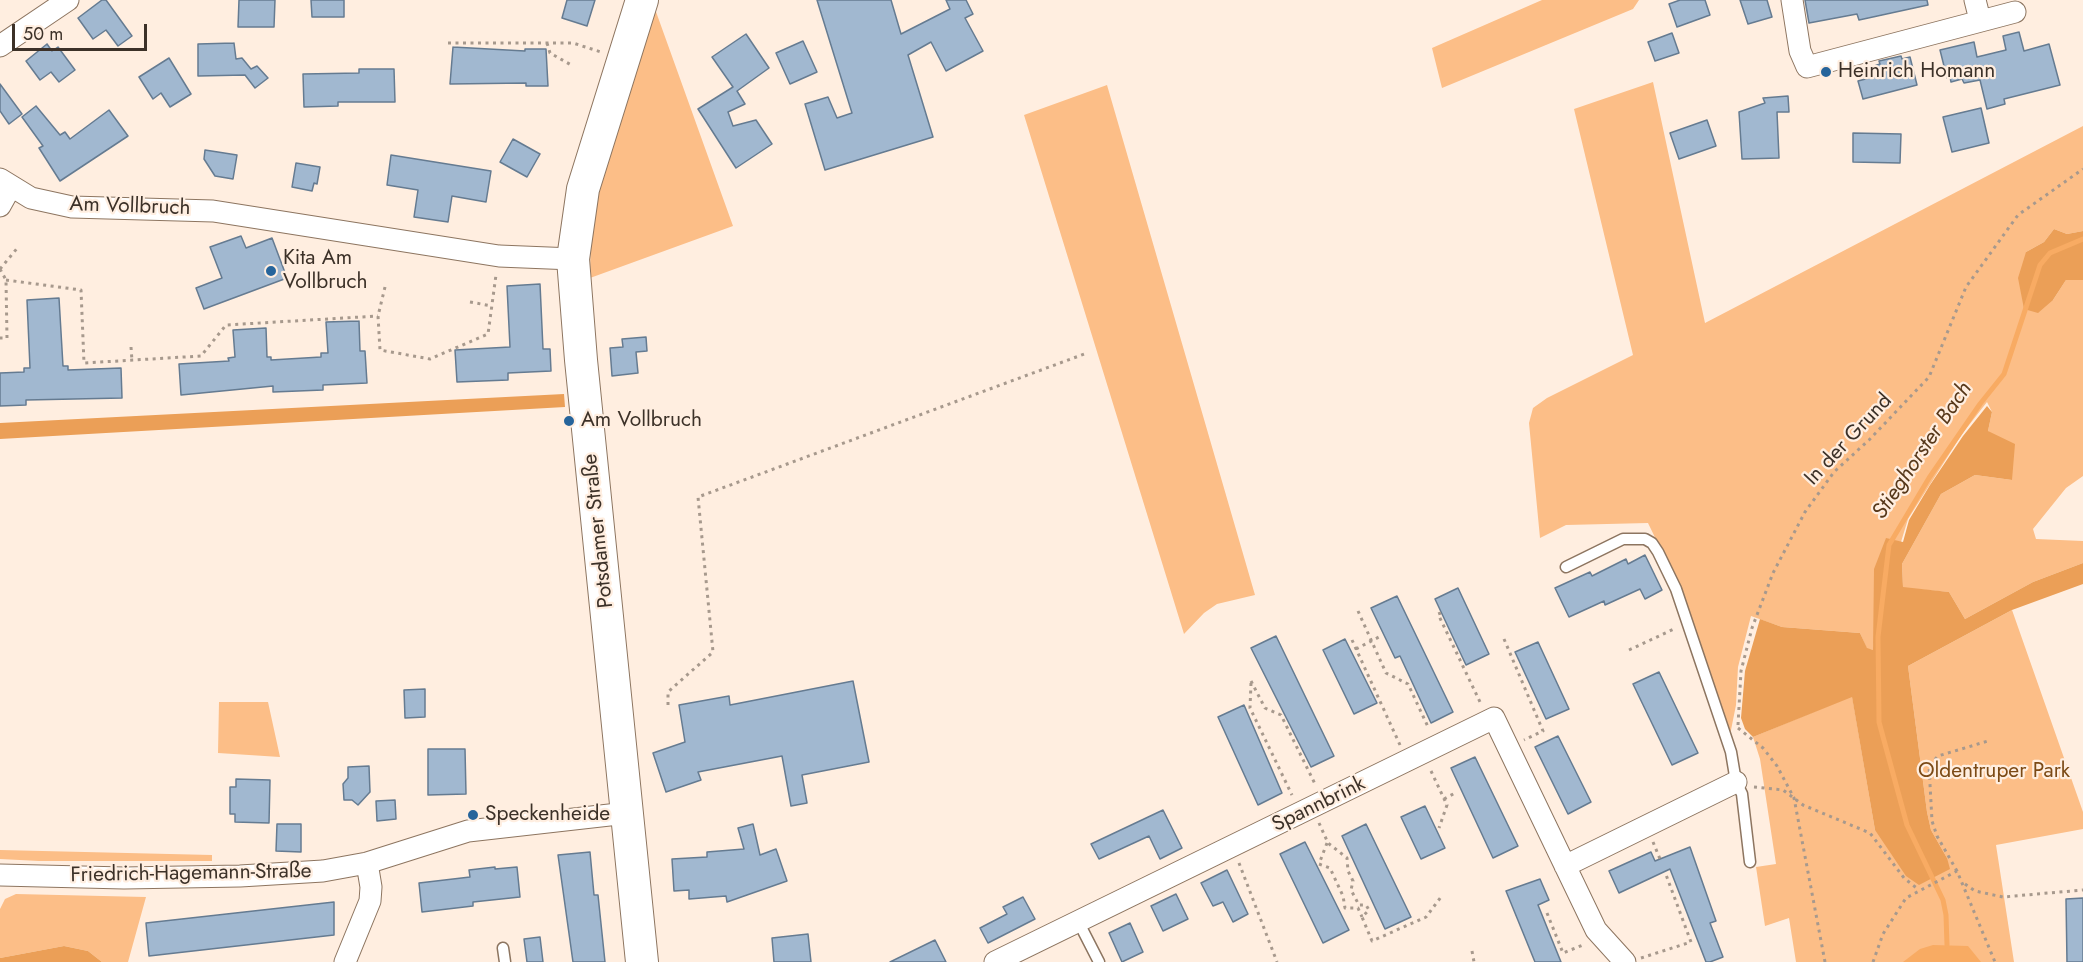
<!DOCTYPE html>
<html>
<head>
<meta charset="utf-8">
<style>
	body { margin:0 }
	#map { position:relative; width:2083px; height:962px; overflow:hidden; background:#ffeee0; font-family:Jost,sans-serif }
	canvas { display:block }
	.scale { position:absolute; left:12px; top:24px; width:135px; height:27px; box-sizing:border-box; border:3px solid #3c3128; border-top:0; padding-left:8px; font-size:18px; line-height:21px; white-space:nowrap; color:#3c3128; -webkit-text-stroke:4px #ffeee0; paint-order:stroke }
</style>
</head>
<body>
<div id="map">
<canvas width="2083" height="962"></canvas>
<div class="scale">50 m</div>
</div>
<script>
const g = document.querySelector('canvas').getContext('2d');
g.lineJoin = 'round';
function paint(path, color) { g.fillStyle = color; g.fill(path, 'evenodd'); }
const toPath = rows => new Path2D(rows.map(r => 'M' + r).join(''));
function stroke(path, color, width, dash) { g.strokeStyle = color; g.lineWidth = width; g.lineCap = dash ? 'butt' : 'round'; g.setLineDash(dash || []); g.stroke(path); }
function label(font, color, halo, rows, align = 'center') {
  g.font = font + ' Jost,sans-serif'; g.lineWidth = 4.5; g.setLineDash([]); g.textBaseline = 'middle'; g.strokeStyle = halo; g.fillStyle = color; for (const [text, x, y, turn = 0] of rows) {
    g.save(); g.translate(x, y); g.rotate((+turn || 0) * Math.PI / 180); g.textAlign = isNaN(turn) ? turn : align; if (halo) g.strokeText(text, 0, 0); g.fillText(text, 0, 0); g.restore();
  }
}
paint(toPath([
	[1542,0,1639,0,1633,9,1442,88,1432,48],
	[655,9,733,226,590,278,591,215],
	[1653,82,1705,323,2083,126,2083,231,2067,234,2054,229,2044,242,2026,252,2053,300,2066,280,2083,280,2083,476,2066,488,2033,529,2036,539,2083,541,2083,563,2033,582,1965,619,1949,592,1903,588,1902,564,1941,494,1975,475,2012,480,1988,431,1992,412,1987,402,1962,434,1908,519,1901,542,1886,539,1873,650,1867,649,1860,633,1782,627,1751,616,1738,667,1736,705,1730,735,1679,587,1648,523,1566,525,1540,538,1529,423,1533,408,1547,398,1633,355,1574,109],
	[1107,85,1255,595,1217,604,1204,613,1184,634,1024,115],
	[2012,610,2083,812,2083,829,1996,845,2014,962,1796,962,1789,918,1765,926,1756,867,1776,864,1760,759,1753,737,1852,696,1875,830,1947,858,1931,830,1927,812,1908,666],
	[219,702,268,702,280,757,218,753],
	[0,850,212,855,212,861,39,861,0,859],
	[16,894,146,897,128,962,102,962,88,951,64,946,0,958,0,909,5,899]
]), '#fcbe87');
paint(toPath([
	[2054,229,2067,234,2083,231,2083,280,2066,280,2053,300,2038,313,2024,309,2018,278,2026,252,2044,242],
	[564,394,565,407,0,439,0,423],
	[1987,406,1992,412,1988,431,2015,444,2012,480,1975,475,1941,494,1902,564,1903,587,1949,592,1965,619,2033,582,2083,563,2083,584,2012,610,1908,666,1927,812,1931,830,1947,858,1950,869,1919,885,1906,876,1875,830,1852,697,1753,737,1745,729,1741,718,1745,671,1760,619,1782,627,1860,633,1867,648,1873,650,1874,569,1886,538,1903,542,1909,520,1930,485,1963,436],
	[64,946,88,951,102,962,0,962,0,958]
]), '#eb9f57');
paint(toPath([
	[1933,945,1968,946,1981,962,1903,962,1920,949]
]), '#f8ab63');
stroke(toPath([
	[1947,945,1946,915,1943,900,1907,825,1879,722,1878,637,1889,545,1929,478,1980,404,2004,374,2040,265,2050,253,2083,239]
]), '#f8ab63', 5);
const building = toPath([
	[102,0,106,0,132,36,118,46,106,30,93,39,78,18,102,0],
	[239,0,275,0,274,27,238,27,239,0],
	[311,0,344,0,344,17,312,17,311,0],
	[567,0,595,0,587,26,562,18,567,0],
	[817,0,891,0,901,34,950,9,946,0,966,0,973,14,965,18,983,51,946,71,931,42,908,55,933,137,825,170,805,104,828,97,837,118,852,113,817,0],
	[1680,0,1705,0,1710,15,1677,27,1669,4,1680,0],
	[1740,0,1767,0,1772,17,1748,24,1740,0],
	[1805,0,1927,0,1928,5,1859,20,1857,14,1809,23,1805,0],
	[2019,32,2024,51,2049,44,2060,85,2004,99,2005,104,1987,109,1980,80,1964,83,1962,79,1951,82,1950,77,1947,78,1940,50,1974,42,1977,57,2006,50,2003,36,2019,32],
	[1672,33,1679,53,1655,61,1648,42,1672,33],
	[746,34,769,68,737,91,745,104,728,112,733,126,756,120,772,144,736,168,698,109,733,87,712,57,746,34],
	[803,41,817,72,790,84,776,53,803,41],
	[234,43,236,59,242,58,251,69,257,66,268,78,255,88,245,75,198,76,198,44,234,43],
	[47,44,52,51,58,47,75,70,59,82,51,72,40,80,26,61,47,44],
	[453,47,525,51,525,49,546,49,548,86,526,86,526,83,450,84,453,47],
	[1901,56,1902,59,1910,57,1917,85,1863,99,1858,81,1873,77,1871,67,1880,64,1879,61,1901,56],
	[169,58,191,94,170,107,161,93,153,99,139,77,169,58],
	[359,69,394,69,395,102,338,102,338,106,304,107,303,74,359,73,359,69],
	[0,84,22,114,9,124,0,111,0,84],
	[1788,96,1789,112,1777,112,1779,158,1742,159,1739,112,1765,103,1763,98,1788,96],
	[36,106,60,135,65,132,70,139,109,110,128,136,60,181,39,148,43,146,22,117,36,106],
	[1981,108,1989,143,1952,152,1943,117,1981,108],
	[1707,120,1716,146,1679,159,1670,133,1707,120],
	[1853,133,1901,134,1900,163,1853,162,1853,133],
	[513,139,540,154,527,177,500,162,513,139],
	[205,150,237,155,233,179,215,176,204,159,205,150],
	[391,155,491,171,486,202,452,196,448,222,414,217,418,190,387,185,391,155],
	[296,163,320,167,317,184,314,183,312,191,292,187,296,163],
	[241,236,246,248,272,238,287,278,204,309,196,288,222,278,210,247,241,236],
	[540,284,543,349,550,349,551,371,508,373,508,380,457,382,455,350,510,347,507,286,540,284],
	[59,298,63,366,68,366,68,370,121,368,122,398,26,400,26,405,0,406,0,373,24,372,24,368,30,368,27,300,59,298],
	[359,321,360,351,365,351,367,383,323,385,323,390,273,392,273,386,181,395,179,364,229,361,228,358,235,357,233,330,266,328,267,357,271,357,271,360,321,357,321,353,328,353,326,322,359,321],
	[646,337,647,351,636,352,638,373,612,376,610,348,623,347,622,339,646,337],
	[1645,555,1662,590,1645,599,1640,589,1605,605,1604,601,1569,617,1555,588,1590,572,1592,576,1626,559,1628,564,1645,555],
	[1458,588,1489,654,1466,665,1435,599,1458,588],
	[1397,596,1453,712,1431,723,1400,656,1395,658,1371,608,1397,596],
	[1276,636,1334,756,1311,767,1251,648,1276,636],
	[1345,639,1377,703,1354,714,1323,650,1345,639],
	[1538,642,1569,709,1546,719,1515,652,1538,642],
	[1659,672,1698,753,1672,765,1633,684,1659,672],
	[853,681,869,762,802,775,807,803,791,806,782,756,698,772,701,780,666,792,653,753,685,742,679,705,729,696,730,705,853,681],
	[425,689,425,717,405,718,404,690,425,689],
	[1244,705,1282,793,1258,805,1218,717,1244,705],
	[1558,736,1591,802,1568,814,1535,747,1558,736],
	[428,749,465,749,466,794,428,795,428,749],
	[1475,757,1518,846,1493,858,1451,768,1475,757],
	[369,766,370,792,358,805,352,800,344,800,343,784,348,778,348,767,369,766],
	[236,779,270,780,269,823,235,822,235,814,230,814,230,787,236,787,236,779],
	[395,800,396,819,377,821,376,801,395,800],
	[1425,806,1445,848,1421,859,1401,817,1425,806],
	[1163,810,1182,848,1160,859,1149,836,1099,859,1091,844,1163,810],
	[277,824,301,824,301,852,276,851,277,824],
	[753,824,760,855,776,849,787,881,727,902,726,896,689,899,689,890,674,891,672,859,707,857,707,852,744,849,738,828,753,824],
	[1366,824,1411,917,1385,929,1342,836,1366,824],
	[1305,842,1349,930,1323,943,1280,854,1305,842],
	[1690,847,1716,921,1710,923,1723,957,1710,962,1706,962,1670,869,1619,893,1609,871,1651,852,1655,861,1690,847],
	[590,852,594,895,598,895,605,962,573,962,558,855,590,852],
	[495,867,495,869,517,867,520,897,473,902,473,906,422,912,419,883,470,877,469,870,495,867],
	[1227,870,1248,914,1233,922,1223,902,1213,906,1201,883,1227,870],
	[1540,879,1549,900,1538,905,1561,962,1535,962,1506,891,1540,879],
	[1176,894,1188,919,1163,931,1151,906,1176,894],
	[1023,897,1035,919,988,943,980,928,1007,914,1003,907,1023,897],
	[2083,898,2083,962,2067,962,2066,899,2083,898],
	[334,902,334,935,149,956,146,923,334,902],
	[1130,923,1143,952,1122,962,1109,933,1130,923],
	[808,934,811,962,774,962,772,938,808,934],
	[540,937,543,962,527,962,524,939,540,937],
	[935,940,946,962,890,962,935,940]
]);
paint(building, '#a1b8d0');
stroke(building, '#657b91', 1.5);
const lane = toPath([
	[1566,567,1623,539,1645,539,1652,543,1658,552,1676,589,1731,752,1736,782,1742,794,1750,862],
	[1078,921,1099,962],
	[503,948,505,962]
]);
const street = toPath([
	[1792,0,1800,51,1807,67,2015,12],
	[1975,0,1980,20],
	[0,46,68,0],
	[0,179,31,198,72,207,213,211,499,256,573,259],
	[0,206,10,188],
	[1565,866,1736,782],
	[0,875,124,878,240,876,323,871,367,863,468,831,627,813],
	[345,962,370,901,371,887,367,863],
	[995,962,1494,718,1596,930,1625,962]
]);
const secondary = toPath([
	[642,0,583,189,573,259,581,360,642,962]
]);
stroke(lane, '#8d7560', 13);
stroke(street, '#8d7560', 23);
stroke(secondary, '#8d7560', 34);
stroke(toPath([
	[448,43,573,43,601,52],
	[547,43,550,53,573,66],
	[0,269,6,280,7,338,0,338],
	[0,269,19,246],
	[6,280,81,290,84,363,201,356,226,325,378,316],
	[385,287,378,316,380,350,430,359,488,334,496,275],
	[470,302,492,306],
	[131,347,132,361],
	[1358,611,1386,673,1408,684,1429,729],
	[1441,613,1438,614,1481,704],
	[1504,639,1543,731,1524,740],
	[1352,640,1400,745],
	[1356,649,1379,637],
	[1629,650,1674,629],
	[1251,681,1265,708,1281,715,1316,786],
	[1251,683,1250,708,1292,795],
	[668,705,668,692,713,652,698,497,1087,353],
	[1738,725,1741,671,1752,628,1773,573,1805,512,1834,472,1869,440,1929,377,1966,287,2018,215,2083,169],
	[1738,728,1763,748,1777,766,1794,798,1825,962],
	[1431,771,1447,805,1439,828],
	[1754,787,1783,790,1803,805,1870,833,1904,878,1919,890],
	[1444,799,1457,792],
	[1319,823,1328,843,1347,858,1348,871,1353,881,1351,890,1359,905,1366,905,1369,910,1362,917,1372,941,1426,917,1441,897],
	[1653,842,1660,859],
	[1327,843,1319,864,1330,868,1343,896,1345,908,1358,908,1362,917],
	[1239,863,1277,962],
	[1957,871,1937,836,1932,821,1929,766,1938,756,1988,741],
	[1965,884,1975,891,2003,897,2083,890],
	[1547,913,1563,953,1583,945],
	[1472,951,1474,962],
	[1641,958,1691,942,1665,872],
	[1873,962,1883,934,1906,898,1957,871,1995,962]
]), '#a7998d', 3, [3, 4.5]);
stroke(lane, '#fff', 10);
stroke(street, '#fff', 21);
stroke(secondary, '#fff', 32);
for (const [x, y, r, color] of [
	[1826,72,6,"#26649b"],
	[271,271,6,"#26649b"],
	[569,421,6,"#26649b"],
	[473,815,6,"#26649b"]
]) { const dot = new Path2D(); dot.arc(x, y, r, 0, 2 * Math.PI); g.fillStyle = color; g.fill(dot); stroke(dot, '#ffeee0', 2); }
label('21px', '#3c3128', '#ffeee0', [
	["Heinrich Homann",1838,72],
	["Kita Am",283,259],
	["Vollbruch",283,283],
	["Am Vollbruch",581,421],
	["Speckenheide",485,815]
], 'left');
label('21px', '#3c3128', '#ffeee0', [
	["Am Vollbruch",130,207,2],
	["In der Grund",1849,440,-47],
	["Potsdamer Straße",599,531,-96],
	["Spannbrink",1319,805,-26],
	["Friedrich-Hagemann-Straße",191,874,-1]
]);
label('21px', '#7c4a15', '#ffeee0', [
	["Oldentruper Park",1994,772]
]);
label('italic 22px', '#57381a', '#ffeee0', [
	["Stieghorster Bach",1923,451,-56]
]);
</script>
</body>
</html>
